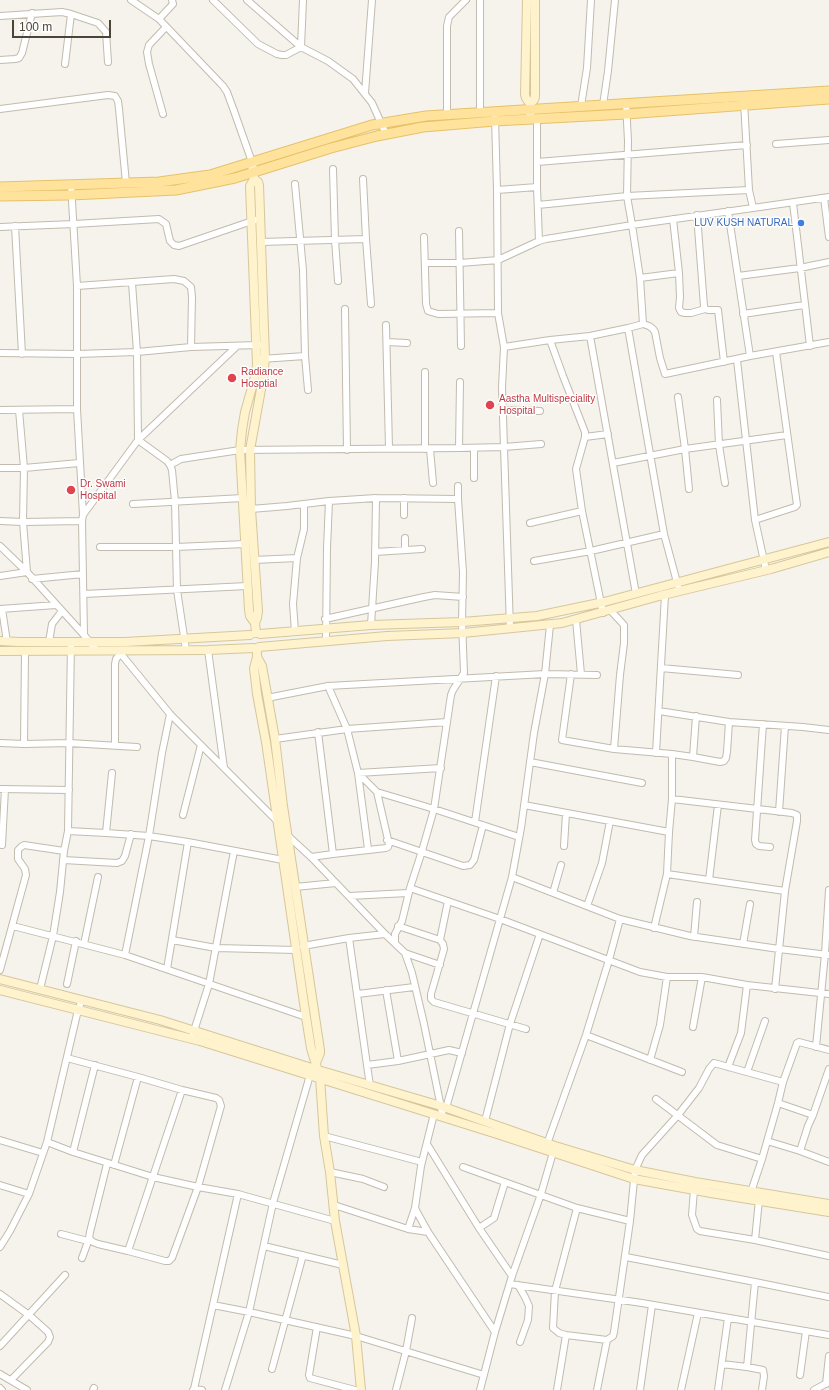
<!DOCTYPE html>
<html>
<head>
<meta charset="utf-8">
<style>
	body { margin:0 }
	#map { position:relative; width:829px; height:1390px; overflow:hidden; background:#f6f3ec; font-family:Arial,sans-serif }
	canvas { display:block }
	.scale { position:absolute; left:12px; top:20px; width:99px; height:18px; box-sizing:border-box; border:2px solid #4b4439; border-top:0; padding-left:5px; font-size:12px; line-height:14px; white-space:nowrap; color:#4b4439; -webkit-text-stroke:3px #fff; paint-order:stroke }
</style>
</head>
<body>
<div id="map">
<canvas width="829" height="1390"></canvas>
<div class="scale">100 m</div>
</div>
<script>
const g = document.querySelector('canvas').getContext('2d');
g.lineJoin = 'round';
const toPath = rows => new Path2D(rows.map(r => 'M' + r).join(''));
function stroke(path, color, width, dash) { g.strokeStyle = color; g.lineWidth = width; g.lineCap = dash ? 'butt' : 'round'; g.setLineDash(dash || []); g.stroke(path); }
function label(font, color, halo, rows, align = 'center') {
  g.font = font + ' Arial,sans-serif'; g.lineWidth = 3; g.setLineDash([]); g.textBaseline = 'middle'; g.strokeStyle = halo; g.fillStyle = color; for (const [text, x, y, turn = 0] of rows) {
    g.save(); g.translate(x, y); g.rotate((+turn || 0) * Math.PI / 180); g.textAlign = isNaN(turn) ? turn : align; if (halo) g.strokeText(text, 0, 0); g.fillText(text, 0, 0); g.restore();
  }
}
const street = toPath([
	[131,0,159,19,223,86,227,92,234,111,252,162],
	[213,0,258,44,277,54,282,55,286,55,301,47,303,0],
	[247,0,301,47,328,61,353,79,372,103,386,134],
	[480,0,480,113],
	[0,16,62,12,71,14,98,23,106,32,108,62],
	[159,19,173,4,172,0],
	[0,60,15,59,19,58,22,53,32,13],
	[65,64,71,14],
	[365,93,372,0],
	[626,103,628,141,627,196,632,225,753,208],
	[603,105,608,71,615,0],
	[581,106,587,68,591,0],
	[0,109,108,95,115,96,118,101,119,109,126,183],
	[163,114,149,64,147,52,149,45,166,27],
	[447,115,447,26,449,17,466,0],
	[495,117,497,190,498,313,504,347,502,387,510,628],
	[537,119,537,187,539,241],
	[776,144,829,140],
	[537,162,747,145],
	[333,169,335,240,338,281],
	[363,179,366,239],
	[71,184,77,286,77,409,83,515,82,521,84,635],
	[295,184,303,270,305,356,308,390],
	[497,190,537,187],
	[749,190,753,208,829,197],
	[824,198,829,237],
	[793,203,810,346],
	[538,205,627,196,749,190,744,102],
	[728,211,750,356],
	[697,215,704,306,705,309,708,310,718,310,724,362],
	[673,219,679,273,680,297,679,308,681,312,685,313,691,313,705,309],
	[15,226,22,354],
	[0,227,74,224,159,219,166,224,170,241,174,245,179,246,255,220],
	[459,231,461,346],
	[424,237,426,304,428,311,438,314,498,313],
	[260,242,366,239,371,304],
	[425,263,460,263,498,260,539,241,546,239,632,225,640,278,643,324],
	[738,276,800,268,829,262],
	[640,278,679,273],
	[132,283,137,352,138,440,167,461,170,465,172,470,175,502,177,590,186,650],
	[77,286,174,279,184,281,191,287,192,297,191,347],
	[345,309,347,450],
	[743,314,804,305],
	[386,325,389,448],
	[628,328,590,336,636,594],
	[550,340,563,376,585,432,585,437,576,469,582,511,603,613],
	[387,342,407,343],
	[504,347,550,340,590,336],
	[0,353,77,354,137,352,191,347,259,345],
	[261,359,305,356],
	[737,360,755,520,766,570],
	[678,397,685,449,689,489],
	[717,400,719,445,725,483],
	[0,410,77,409],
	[19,410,24,468,23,522,82,521],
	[503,410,540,411],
	[585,437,608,434],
	[459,448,460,382],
	[474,448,474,478],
	[425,449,425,372],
	[430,449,433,483],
	[613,463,685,449,787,435],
	[170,465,181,459,240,450,459,448,504,447,541,444],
	[0,468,24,468,79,463],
	[458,486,458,499],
	[404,498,404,515],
	[133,504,243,498],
	[251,509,287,506,329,501,376,498,458,499,463,572,462,622,464,673,453,690,451,695,434,809,422,851,410,888,402,921,395,934,395,942],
	[83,515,138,440,237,346],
	[755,520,795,507,797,505,776,352],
	[0,521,23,522,27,572,0,576],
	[530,523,582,511],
	[405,538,405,550],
	[0,546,27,572,84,635,97,651],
	[100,547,176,547,245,544],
	[375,552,422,549],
	[254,560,297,558],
	[534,561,591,551,664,534],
	[32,579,83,574],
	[678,586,664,534,628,328,643,324,649,326,653,329,655,332,660,358,665,374,750,356,829,342],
	[84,594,247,586],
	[0,609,56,605],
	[2,609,7,642],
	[611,611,624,625,624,643,620,675,614,749],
	[325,619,424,597,435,595,463,597],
	[576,620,581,674],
	[371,625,375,562,376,498],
	[295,632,293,604,297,558,304,529,304,504],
	[49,642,52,624,62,611],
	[326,642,327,548,329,501],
	[208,650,224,768],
	[25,652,24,744,69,743,137,747],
	[121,654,170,714,278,822],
	[661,668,738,675],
	[328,686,347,729,358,773,441,768],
	[267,698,328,686,545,674,597,675],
	[659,711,729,722,803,727,829,730],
	[763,724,755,840,756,844,759,846,770,847],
	[318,732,333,854,386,848,388,847,389,844,377,792],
	[275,739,347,729,447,722],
	[0,743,24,744],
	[115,745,115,664,116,659,123,651],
	[656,753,665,595],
	[672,754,693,757,696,716],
	[693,757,720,762,724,761,726,758,727,752,729,722],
	[530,762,642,783],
	[0,789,69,790],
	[672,799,792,813,797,815,797,821,785,891,775,989],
	[524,805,669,832,672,799,672,754,614,749,562,740,571,674],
	[779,812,785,726],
	[183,815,201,745],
	[475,822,496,676],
	[68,831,106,833,149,836,188,842,283,860],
	[669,832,667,874,785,891],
	[106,833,112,773],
	[287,835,311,857,385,934,405,953,412,973,424,1024,443,1117],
	[387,840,463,866,470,865,474,860,483,825],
	[2,845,5,789],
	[564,846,566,813],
	[368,849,358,773,377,792,434,809,519,837],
	[311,857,333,854],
	[63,860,117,863,122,861,125,856,131,834],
	[512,877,620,919,690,936,779,949,829,955],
	[709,880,718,805],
	[295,887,336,883],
	[410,888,500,919,640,972,667,977,702,977,747,985,829,994],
	[553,893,561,865],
	[349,896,408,893],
	[587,906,602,863,610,821],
	[13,926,125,955,306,1017],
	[398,926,440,940,443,944,444,949,431,994,431,999,434,1002,526,1029],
	[654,928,667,874],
	[694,937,697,902],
	[349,938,370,1086],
	[172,940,216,948,296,950],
	[440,940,448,901],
	[84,944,98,877],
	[743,944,750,904],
	[303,946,349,938,385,934],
	[405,953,440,965],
	[125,955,149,836,162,753,170,714],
	[167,969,188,842],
	[0,970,26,875,25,869,18,859,18,850,21,847,24,845,64,851],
	[67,984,76,941],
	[40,989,53,936,60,892,64,851,68,831,71,643],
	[386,990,398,1061],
	[358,994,414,987],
	[693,1027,702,977],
	[193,1034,209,984,234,851],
	[586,1035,682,1072],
	[816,1047,825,954,829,890],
	[67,1058,138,1077,114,1165],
	[650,1060,660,1025,667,977],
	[367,1065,398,1061,449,1050,462,1053],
	[728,1067,741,1033,747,985],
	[747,1072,765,1021],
	[656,1099,717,1145,762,1159],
	[778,1103,783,1082,797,1043,799,1042,829,1050],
	[446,1108,512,877,521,828,534,733,545,674,550,625],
	[434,1114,421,1166,415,1208,418,1214,428,1232,495,1332],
	[485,1121,510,1024,540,934],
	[324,1136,422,1162],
	[0,1140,43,1153],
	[767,1141,800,1151,829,1162],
	[47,1142,73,1152,153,1177,198,1187,238,1194,335,1221],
	[427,1144,479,1228,512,1276],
	[547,1144,586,1035,609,960,620,919],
	[800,1151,808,1126,813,1115],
	[73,1152,95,1065],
	[107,1164,90,1232,89,1238,93,1242,98,1244,128,1251,182,1090],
	[463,1167,577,1208,555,1291,553,1328,559,1333,566,1335,607,1340,613,1336,614,1332,630,1221,635,1170,642,1155,678,1115,699,1088,709,1069,714,1063,783,1082],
	[330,1172,363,1179,384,1187],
	[0,1185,29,1194],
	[694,1190,692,1215,697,1229,700,1231,755,1240,829,1256],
	[749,1198,762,1159,778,1103,813,1115,829,1069],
	[334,1205,408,1229],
	[415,1208,408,1229,428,1232],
	[577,1208,630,1221],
	[479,1228,494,1218,505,1182],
	[61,1234,88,1241],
	[755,1240,759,1200],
	[264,1246,343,1265],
	[0,1247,10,1231,29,1194,47,1142,78,1010,82,1000],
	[128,1251,165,1261,169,1261,172,1258,198,1187,221,1106,219,1100,216,1098,182,1090,138,1077],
	[626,1257,755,1282],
	[82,1258,89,1239],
	[510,1284,642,1303,829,1335],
	[518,1285,525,1297,529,1306,528,1320,520,1342],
	[0,1294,29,1315,48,1332,50,1337,48,1342,11,1380],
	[213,1305,249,1312,356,1336,484,1375],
	[317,1327,309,1375,310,1378,355,1390],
	[0,1346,65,1275],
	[722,1364,747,1367,763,1370,764,1376,762,1390],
	[747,1367,755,1282,829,1297],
	[272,1369,303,1255],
	[0,1374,27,1390],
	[800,1375,806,1331],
	[826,1384,829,1356],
	[0,1388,2,1390],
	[194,1389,238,1194],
	[93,1390,94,1388],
	[193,1390,194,1389,202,1390],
	[225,1390,249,1312,273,1203,310,1075],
	[396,1390,406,1351,412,1318],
	[480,1390,495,1332,512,1276,541,1194,554,1149],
	[557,1390,566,1335],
	[597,1390,607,1340],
	[640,1390,652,1305],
	[681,1390,698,1313],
	[718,1390,728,1318],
	[814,1390,829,1382]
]);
const secondary = toPath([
	[527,0,525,95,526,98,530,104,530,116],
	[530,104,534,100,535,97,535,0],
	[252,162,254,179,258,182,259,185,265,358,263,378,250,450,251,509,258,611,257,618,255,623],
	[254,179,250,186,257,364,256,373,245,412,242,430,240,450,249,610,250,616,255,623,256,633],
	[260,634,371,625,462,622,537,616,604,602,829,542],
	[0,641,19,642,125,642,250,635],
	[259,647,387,636,463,633,562,623,659,596,771,569,829,552],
	[257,648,257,657,254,668,257,694,266,742,306,1017,311,1048,320,1078,324,1136,330,1172,335,1221,356,1336,361,1390],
	[0,651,208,650,253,648],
	[257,657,262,666,275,739,283,806,320,1050,320,1053,316,1063],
	[0,979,160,1020,318,1070,441,1106,555,1146,635,1170,695,1182,829,1204],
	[0,990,200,1041,497,1134,634,1179,711,1193,829,1212]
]);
const primary = toPath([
	[0,187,159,182,210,175,372,125,426,116,829,91],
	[0,196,71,195,176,190,235,178,331,148,377,136,423,127,495,121,626,114,829,99]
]);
stroke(street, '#c2bbae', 8);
stroke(secondary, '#d6c79b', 10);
stroke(primary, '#e6c16a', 11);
stroke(street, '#fff', 6);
stroke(secondary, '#fff3cd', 8);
stroke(primary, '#ffe39c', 9);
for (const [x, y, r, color] of [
	[801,223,4,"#3f7fe0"],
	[232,378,5,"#e0444e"],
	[490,405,5,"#e0444e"],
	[71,490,5,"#e0444e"]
]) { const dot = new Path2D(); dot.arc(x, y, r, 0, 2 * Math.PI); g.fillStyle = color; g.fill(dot); stroke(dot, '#fff', 1.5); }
label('10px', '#366cbe', '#fff', [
	["LUV KUSH NATURAL",793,223]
], 'right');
label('10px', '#be3a42', '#fff', [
	["Radiance",241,372],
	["Hosptial",241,384],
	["Aastha Multispeciality",499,399],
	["Hospital",499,411],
	["Dr. Swami",80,484],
	["Hospital",80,496]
], 'left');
</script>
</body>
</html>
